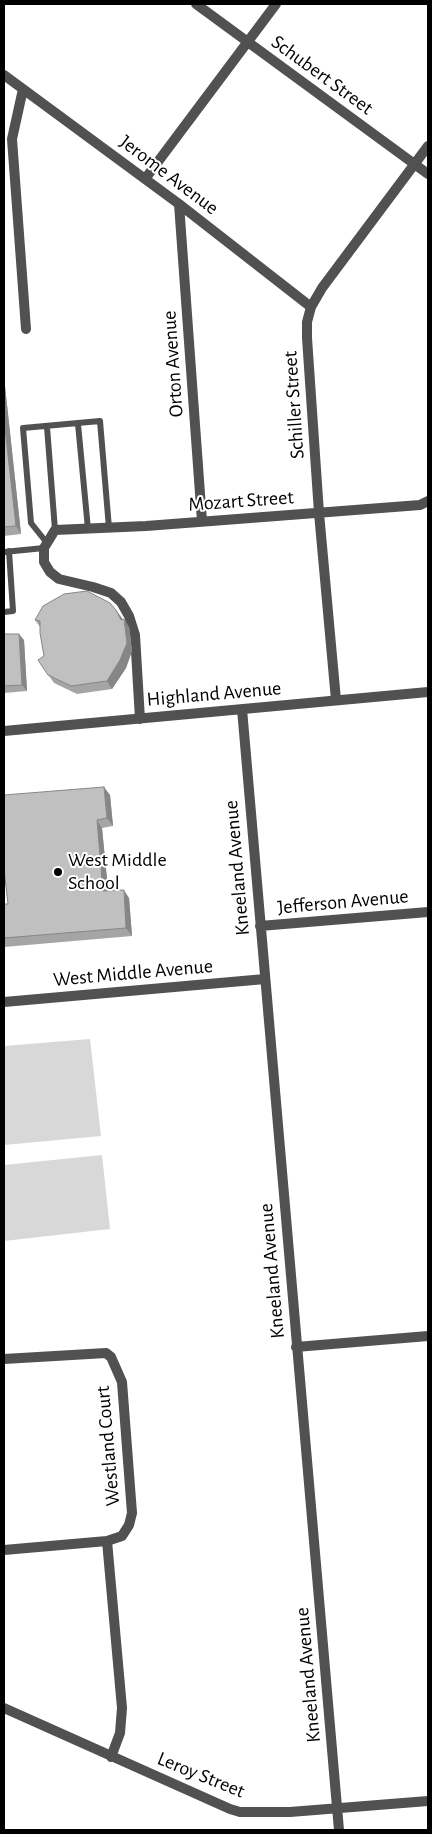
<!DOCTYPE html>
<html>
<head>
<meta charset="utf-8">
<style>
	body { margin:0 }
	#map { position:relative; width:432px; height:1834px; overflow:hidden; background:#fff; font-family:"Alegreya Sans",sans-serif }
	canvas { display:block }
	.frame { position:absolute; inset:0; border:5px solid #000; pointer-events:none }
</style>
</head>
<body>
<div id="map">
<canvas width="432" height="1834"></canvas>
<div class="frame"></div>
</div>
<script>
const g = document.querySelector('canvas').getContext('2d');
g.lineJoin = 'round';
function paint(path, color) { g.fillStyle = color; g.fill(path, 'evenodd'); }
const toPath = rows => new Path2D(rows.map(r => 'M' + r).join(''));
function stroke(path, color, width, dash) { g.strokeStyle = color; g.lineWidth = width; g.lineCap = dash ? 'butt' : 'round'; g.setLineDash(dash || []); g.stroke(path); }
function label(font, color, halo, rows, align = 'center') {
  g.font = font + ' "Alegreya Sans",sans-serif'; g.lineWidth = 4; g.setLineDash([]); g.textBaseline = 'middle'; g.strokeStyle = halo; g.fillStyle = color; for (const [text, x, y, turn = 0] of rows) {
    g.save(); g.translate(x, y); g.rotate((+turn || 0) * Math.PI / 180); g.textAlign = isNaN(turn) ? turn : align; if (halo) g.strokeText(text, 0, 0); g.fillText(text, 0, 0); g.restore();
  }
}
paint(toPath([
	[90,1039,101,1136,4,1145,4,1046],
	[102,1155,110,1229,4,1241,4,1165]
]), '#d8d8d8');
stroke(toPath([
	[78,424,88,529],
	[47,427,55,530],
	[47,543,31,523,23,428,100,421,109,528],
	[4,552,44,548],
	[4,612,13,611,9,551]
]), '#515151', 6);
stroke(toPath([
	[196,4,428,174],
	[4,75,179,204,311,307],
	[23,89,12,139,26,329],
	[145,179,276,4],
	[179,204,202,521],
	[336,700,319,513,307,338,307,322,311,307,322,288,428,146],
	[242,709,339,1830],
	[140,719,135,635,129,616,121,602,111,593,93,587,59,579,50,572,44,562,44,548,55,530,146,526,420,505,428,501],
	[4,731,428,692],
	[260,926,428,912],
	[4,1002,265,979],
	[296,1347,428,1336],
	[4,1359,106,1353,111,1357,122,1382,132,1513,129,1525,122,1536,107,1541,4,1550],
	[107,1541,122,1708,120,1733,111,1757],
	[4,1708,230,1809,240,1812,290,1812,428,1801]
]), '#515151', 10);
paint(toPath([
	[4,377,21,534,4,536],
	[122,619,129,627,132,651,126,668,112,689,77,694,54,683,38,660,44,656,40,627,35,620],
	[4,634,24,640,27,691,4,693],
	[110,795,113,826,102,828,108,891,129,898,132,936,4,947,4,904,8,904]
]), '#a5a5a5');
paint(toPath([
	[4,377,21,534,16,526,4,420],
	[116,610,122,618,124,623,124,619,129,627,132,651,126,668,112,689,107,681,121,620],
	[19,634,24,640,27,691,22,685],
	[104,787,110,795,113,826,107,818],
	[97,820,102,828,109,899,103,891],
	[124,890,129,898,132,936,126,928]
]), '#868686');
const building = toPath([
	[4,420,16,526,4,527,4,420],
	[87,591,110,603,116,610,121,620,124,619,127,643,120,660,107,681,71,686,48,675,38,660,44,656,40,633,40,621,35,620,43,606,64,594,87,591],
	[4,634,19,634,22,685,4,686,4,634],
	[104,787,107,818,97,820,103,891,124,890,126,928,4,938,4,904,8,904,4,869,4,795,104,787]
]);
paint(building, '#c0c0c0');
stroke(building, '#868686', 1);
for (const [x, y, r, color] of [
	[58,872,5,"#000"]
]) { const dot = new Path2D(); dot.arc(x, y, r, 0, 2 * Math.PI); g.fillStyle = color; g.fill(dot); stroke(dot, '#fff', 2); }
label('20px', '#000', '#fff', [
	["Schubert Street",322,75,36],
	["Jerome Avenue",169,175,37],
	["Orton Avenue",173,364,-94],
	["Schiller Street",294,405,-94],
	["Mozart Street",241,501,-4],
	["Highland Avenue",214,694,-5],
	["Kneeland Avenue",237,868,-95],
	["Jefferson Avenue",343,902,-5],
	["West Middle Avenue",133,973,-5],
	["Kneeland Avenue",272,1271,-95],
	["Westland Court",108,1446,-95],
	["Kneeland Avenue",308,1675,-95],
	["Leroy Street",201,1775,22]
]);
label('20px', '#000', '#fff', [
	["West Middle",68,860],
	["School",68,883]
], 'left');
</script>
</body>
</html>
